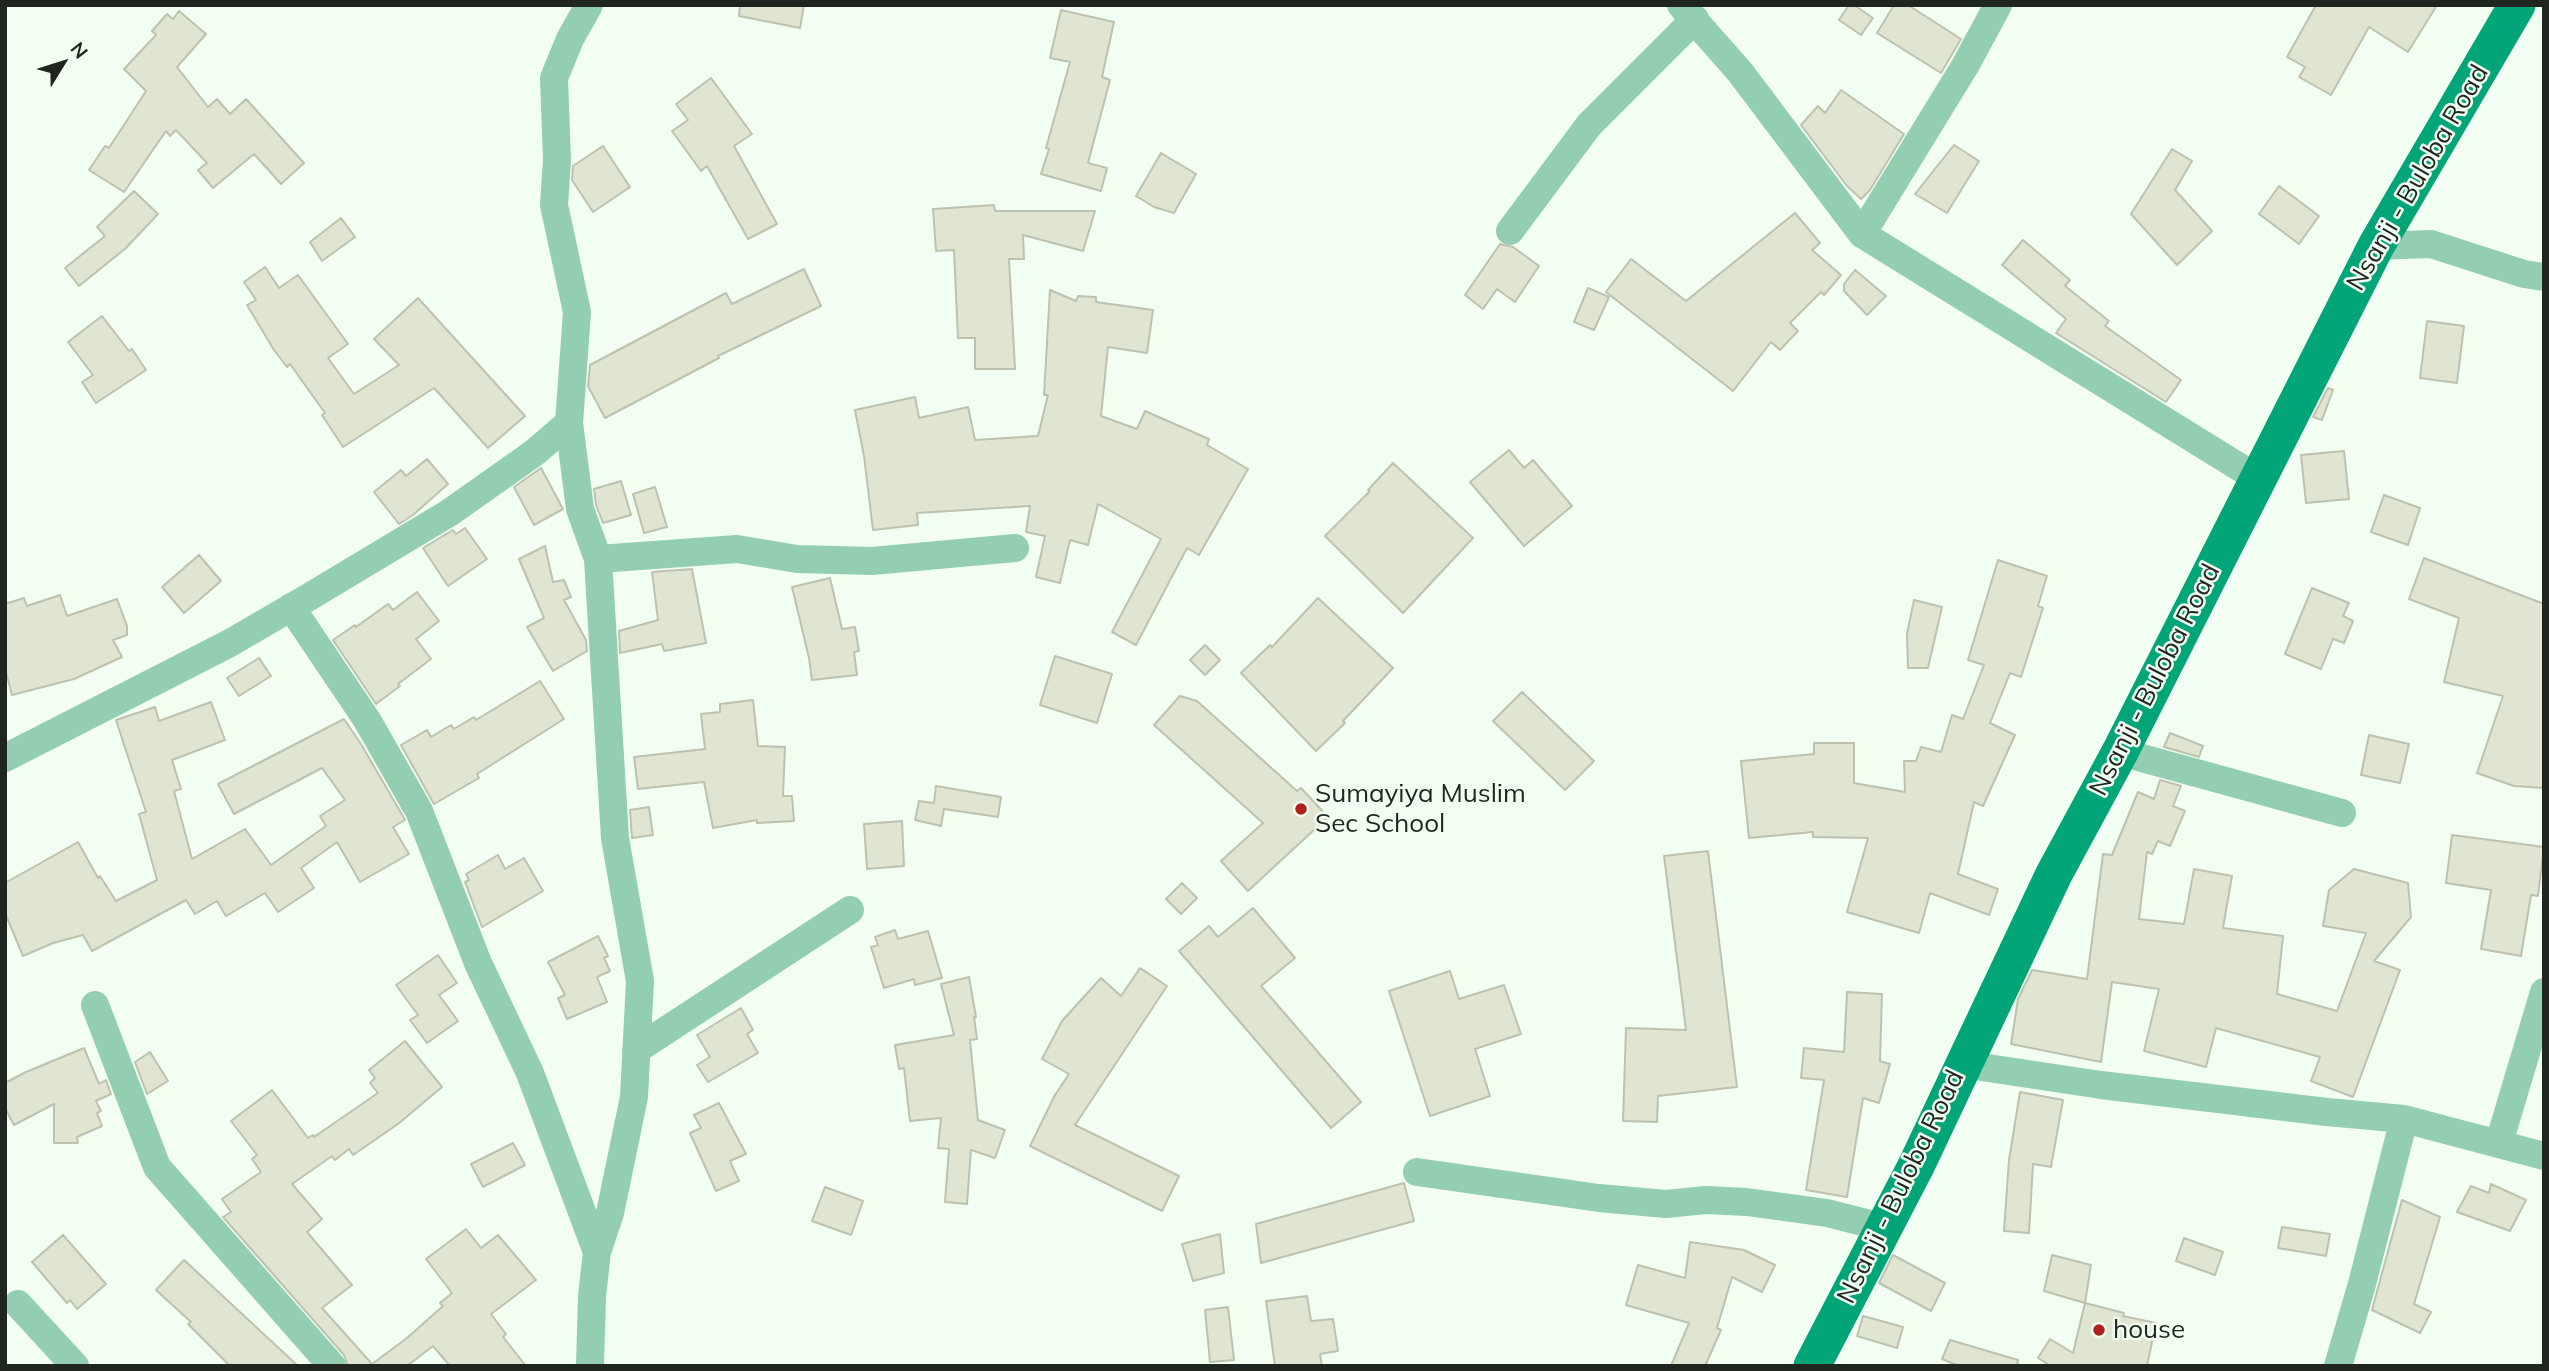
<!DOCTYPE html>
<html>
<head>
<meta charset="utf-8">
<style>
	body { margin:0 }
	#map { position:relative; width:2549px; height:1371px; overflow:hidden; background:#f2fef1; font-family:Mulish,sans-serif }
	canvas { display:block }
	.frame { position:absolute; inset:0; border:7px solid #1f251f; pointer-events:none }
	.north { position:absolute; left:28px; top:28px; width:70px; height:70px; -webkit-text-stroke:5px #f2fef1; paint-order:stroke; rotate:52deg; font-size:19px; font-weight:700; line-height:28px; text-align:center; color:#1f251f }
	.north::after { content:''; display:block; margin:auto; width:24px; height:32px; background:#1f251f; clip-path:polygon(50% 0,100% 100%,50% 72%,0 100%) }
</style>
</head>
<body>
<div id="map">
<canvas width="2549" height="1371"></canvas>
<div class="frame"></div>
<div class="north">N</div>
</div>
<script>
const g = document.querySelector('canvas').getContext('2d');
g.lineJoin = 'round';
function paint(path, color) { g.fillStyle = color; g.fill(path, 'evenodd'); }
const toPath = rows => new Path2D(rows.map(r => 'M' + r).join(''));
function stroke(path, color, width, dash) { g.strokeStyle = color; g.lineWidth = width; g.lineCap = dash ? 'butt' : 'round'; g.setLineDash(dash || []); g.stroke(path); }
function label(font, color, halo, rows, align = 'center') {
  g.font = font + ' Mulish,sans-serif'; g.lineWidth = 5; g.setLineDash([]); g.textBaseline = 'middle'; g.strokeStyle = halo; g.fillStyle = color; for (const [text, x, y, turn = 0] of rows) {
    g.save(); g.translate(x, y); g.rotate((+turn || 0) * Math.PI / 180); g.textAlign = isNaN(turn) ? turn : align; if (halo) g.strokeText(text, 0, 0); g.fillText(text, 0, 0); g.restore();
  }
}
const building = toPath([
	[740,5,804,5,800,28,739,16,740,5],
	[1849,5,1854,5,1873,18,1861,35,1839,20,1849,5],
	[1894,5,1908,5,1961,39,1941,73,1877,33,1894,5],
	[2316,5,2437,5,2408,52,2369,27,2331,95,2299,77,2305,67,2287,57,2316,5],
	[1061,10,1114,22,1102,77,1110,80,1088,163,1107,168,1101,191,1041,174,1049,149,1046,148,1070,62,1050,58,1061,10],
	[179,11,206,34,177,67,208,107,217,99,230,114,246,99,304,163,281,184,254,154,213,188,198,170,207,163,176,130,170,136,166,131,124,192,89,170,105,146,109,148,146,91,124,69,156,35,152,31,167,14,173,19,179,11],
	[711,78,752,134,734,146,777,224,748,239,707,166,701,171,672,131,688,120,676,104,711,78],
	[1841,90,1904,134,1870,190,1861,199,1847,186,1801,125,1818,106,1825,113,1841,90],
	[1954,145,1979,161,1947,213,1915,194,1954,145],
	[603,146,630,187,593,212,572,180,573,166,603,146],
	[2172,149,2192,161,2175,190,2212,231,2177,265,2131,214,2172,149],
	[1161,153,1196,174,1174,213,1154,207,1136,196,1161,153],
	[2279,186,2319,216,2299,244,2259,214,2279,186],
	[134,191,158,214,126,248,79,286,65,268,105,236,97,227,134,191],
	[994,205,995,211,1095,211,1083,251,1023,235,1024,259,1009,259,1015,369,975,369,975,338,958,338,954,250,936,251,933,209,994,205],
	[1795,213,1820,243,1812,250,1841,275,1824,295,1821,292,1790,323,1798,331,1780,350,1771,342,1733,391,1606,292,1631,259,1686,301,1795,213],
	[341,218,355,237,322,261,310,242,341,218],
	[2023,240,2070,280,2065,286,2109,321,2105,326,2181,380,2166,402,2056,333,2066,319,2002,265,2023,240],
	[1500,244,1513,247,1539,266,1515,302,1497,289,1483,309,1465,295,1500,244],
	[265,267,279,288,298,275,348,344,328,358,354,394,399,365,374,339,418,298,525,416,488,448,434,388,343,447,322,415,325,413,290,364,287,367,274,350,247,305,256,300,244,282,265,267],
	[804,269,821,306,718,356,719,358,605,418,588,386,590,365,726,293,732,304,804,269],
	[1855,270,1886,296,1867,315,1844,291,1844,284,1855,270],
	[1588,288,1609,297,1594,330,1574,322,1588,288],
	[1050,290,1076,301,1078,296,1096,297,1096,302,1153,310,1147,353,1108,347,1101,416,1137,429,1145,411,1209,439,1207,445,1248,469,1199,555,1187,548,1136,645,1112,632,1161,539,1098,504,1088,545,1070,540,1060,583,1036,577,1045,536,1026,532,1030,506,917,513,918,525,873,530,864,456,855,410,915,397,919,418,968,407,975,440,1038,436,1048,395,1044,395,1050,290],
	[102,316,129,351,132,349,146,370,96,403,82,382,93,375,68,342,102,316],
	[2427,321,2464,326,2457,383,2420,378,2427,321],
	[2328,388,2333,390,2322,420,2313,417,2328,388],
	[1509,450,1524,468,1533,460,1572,506,1524,546,1470,482,1509,450],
	[2344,451,2349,499,2306,503,2301,455,2344,451],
	[427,459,448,484,413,515,399,524,374,492,401,470,406,476,427,459],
	[1393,463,1473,538,1403,613,1325,536,1370,491,1368,490,1393,463],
	[541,468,563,509,534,525,514,487,541,468],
	[621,481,631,515,603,523,596,505,594,489,621,481],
	[655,487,667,527,644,533,633,494,655,487],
	[2384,495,2420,508,2408,545,2371,532,2384,495],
	[465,528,487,559,448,586,423,548,453,530,456,534,465,528],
	[545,546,553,582,564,580,571,597,564,600,586,640,587,651,553,671,527,627,544,618,519,559,545,546],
	[199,555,221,581,184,613,162,587,199,555],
	[2424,558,2544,604,2544,788,2514,786,2477,773,2503,696,2444,682,2459,618,2409,599,2424,558],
	[1998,560,2047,576,2038,606,2043,608,2021,677,2010,673,1990,723,2015,735,1983,806,1974,802,1958,874,1998,889,1989,915,1930,893,1919,933,1847,912,1868,838,1813,837,1813,832,1749,838,1741,761,1814,754,1814,743,1854,743,1854,783,1905,792,1904,761,1916,761,1921,747,1941,752,1952,715,1963,719,1984,665,1968,660,1998,560],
	[692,569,706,643,664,651,662,644,620,653,619,631,658,620,652,572,692,569],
	[830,578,842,629,855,627,859,651,854,652,857,675,812,680,809,658,792,587,830,578],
	[2312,588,2349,603,2343,616,2353,621,2344,643,2333,639,2321,669,2285,654,2312,588],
	[417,592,439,621,416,639,431,659,398,684,400,686,376,704,333,640,355,625,356,627,388,604,393,610,417,592],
	[60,595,67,616,117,599,127,626,127,635,113,640,122,657,74,679,12,695,5,668,5,604,24,598,27,606,60,595],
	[1318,598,1393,668,1343,721,1345,723,1316,751,1241,673,1270,645,1272,647,1318,598],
	[1914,600,1942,607,1928,668,1908,668,1907,634,1914,600],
	[1205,645,1220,660,1205,675,1190,660,1205,645],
	[1055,656,1112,674,1097,723,1040,705,1055,656],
	[259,658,271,676,239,696,227,678,259,658],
	[540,681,564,719,477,774,479,778,434,804,401,745,427,730,431,737,451,725,454,729,474,717,476,720,540,681],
	[1522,692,1594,761,1565,790,1493,721,1522,692],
	[1180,696,1197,701,1297,791,1301,788,1328,817,1248,891,1221,861,1263,823,1154,725,1180,696],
	[753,700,758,746,785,747,783,796,792,796,794,821,757,823,757,820,713,828,704,782,638,789,634,757,705,749,701,714,720,712,720,704,753,700],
	[211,702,225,740,172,760,181,789,174,791,192,859,245,829,271,865,326,826,320,816,345,800,322,768,234,814,218,784,344,719,361,744,404,818,405,820,393,827,409,854,360,882,337,842,301,868,314,888,278,912,265,893,226,916,217,901,195,914,186,900,92,951,83,935,53,943,23,956,5,913,5,883,78,842,98,878,100,876,116,901,157,880,139,814,146,812,116,720,155,707,159,721,211,702],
	[2170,733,2203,746,2199,757,2164,747,2170,733],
	[2369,735,2409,744,2400,783,2361,775,2369,735],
	[2160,780,2181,786,2173,806,2185,811,2170,846,2158,841,2152,854,2147,852,2139,919,2184,924,2194,869,2232,876,2223,928,2283,936,2277,994,2337,1011,2366,933,2323,926,2329,890,2354,869,2408,883,2411,917,2374,961,2400,970,2353,1097,2311,1081,2320,1057,2216,1028,2206,1067,2144,1051,2159,989,2112,982,2101,1062,2011,1044,2018,999,2032,970,2087,979,2103,854,2112,855,2138,792,2154,799,2160,780],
	[936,786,1001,797,998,817,944,809,941,826,915,820,919,801,934,803,936,786],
	[649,807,653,835,632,838,630,810,649,807],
	[902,821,904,866,867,869,864,824,902,821],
	[2452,835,2544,847,2538,896,2531,895,2521,956,2481,949,2491,890,2446,883,2452,835],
	[1708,851,1737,1087,1658,1096,1657,1122,1623,1121,1626,1028,1686,1030,1664,856,1708,851],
	[498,855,505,869,524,858,543,891,482,927,465,882,469,880,466,874,498,855],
	[1182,883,1197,898,1181,914,1166,899,1182,883],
	[1253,908,1295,958,1261,986,1361,1102,1331,1128,1179,951,1209,926,1218,937,1253,908],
	[895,930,898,939,928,931,942,978,915,985,914,979,884,988,871,947,878,945,875,937,895,930],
	[598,936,608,956,604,958,610,971,597,977,607,1002,567,1019,558,998,565,995,548,962,598,936],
	[438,955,457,983,439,995,458,1021,427,1043,410,1020,418,1015,396,985,438,955],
	[1140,968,1167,986,1075,1125,1179,1176,1162,1211,1030,1146,1055,1095,1069,1074,1042,1059,1062,1021,1101,978,1121,996,1140,968],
	[1450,971,1459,999,1504,985,1521,1034,1475,1049,1490,1096,1430,1116,1389,991,1450,971],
	[969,977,976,1017,974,1017,977,1039,970,1040,978,1120,1005,1130,995,1158,971,1150,967,1204,945,1202,949,1149,938,1148,941,1118,910,1121,904,1068,899,1069,895,1045,954,1035,941,984,969,977],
	[1847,992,1882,994,1880,1061,1890,1064,1879,1103,1863,1098,1847,1197,1806,1190,1824,1080,1801,1078,1804,1048,1844,1052,1847,992],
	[741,1008,753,1030,747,1034,758,1053,708,1082,697,1065,710,1057,697,1035,741,1008],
	[405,1041,442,1087,398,1124,353,1155,349,1149,335,1160,332,1156,292,1184,322,1219,307,1232,352,1285,322,1308,372,1364,407,1338,443,1306,440,1303,452,1293,426,1259,466,1229,481,1248,498,1235,536,1280,491,1314,506,1334,503,1337,526,1366,450,1366,433,1346,407,1366,348,1366,344,1355,223,1217,231,1212,222,1199,261,1172,252,1159,257,1155,231,1121,272,1090,308,1138,313,1135,314,1137,378,1093,370,1083,375,1078,369,1070,405,1041],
	[84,1048,99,1084,106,1080,111,1094,96,1101,101,1111,97,1113,102,1126,77,1137,78,1143,54,1143,54,1104,14,1125,5,1108,5,1083,26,1072,84,1048],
	[150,1052,168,1081,147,1094,135,1062,150,1052],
	[2020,1092,2063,1100,2051,1167,2033,1164,2029,1233,2004,1231,2009,1160,2020,1092],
	[719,1103,746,1154,730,1161,739,1181,716,1191,690,1133,701,1128,694,1115,719,1103],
	[513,1143,525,1165,483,1187,471,1164,513,1143],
	[1404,1183,1414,1221,1261,1263,1256,1224,1404,1183],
	[2491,1184,2526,1200,2510,1231,2457,1212,2471,1186,2489,1193,2491,1184],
	[825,1187,863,1201,851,1235,812,1221,825,1187],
	[2402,1200,2440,1217,2414,1304,2431,1312,2420,1333,2372,1310,2402,1200],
	[2282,1227,2330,1234,2326,1256,2278,1248,2282,1227],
	[1220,1234,1224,1273,1193,1281,1182,1244,1220,1234],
	[63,1235,106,1284,77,1309,70,1300,67,1303,32,1262,63,1235],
	[2184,1238,2223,1252,2215,1275,2176,1261,2184,1238],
	[1690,1242,1744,1250,1775,1265,1762,1292,1732,1277,1717,1328,1721,1330,1705,1366,1671,1366,1689,1323,1626,1305,1638,1265,1685,1278,1690,1242],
	[1893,1255,1945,1283,1931,1311,1879,1283,1893,1255],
	[2052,1255,2091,1265,2085,1303,2044,1291,2052,1255],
	[184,1260,298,1366,230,1366,188,1324,191,1322,156,1290,184,1260],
	[1307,1296,1311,1321,1333,1319,1338,1351,1320,1354,1322,1366,1275,1366,1266,1301,1307,1296],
	[2085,1303,2124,1313,2123,1316,2156,1323,2147,1366,2051,1366,2038,1358,2050,1339,2073,1353,2085,1303],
	[1228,1307,1234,1360,1210,1362,1205,1310,1228,1307],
	[1863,1316,1903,1327,1897,1348,1857,1336,1863,1316],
	[1950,1340,2018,1360,2017,1366,1959,1366,1942,1359,1950,1340]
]);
paint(building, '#dfe5d1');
stroke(building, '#bdc2af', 2);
stroke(toPath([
	[589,5,570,39,554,78,557,160,554,205,577,312,569,423,580,509,598,559,615,838,640,981,634,1097,610,1213,597,1252,592,1296,590,1366],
	[1681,5,1740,72,1862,234,2257,478],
	[1510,231,1589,125,1695,19],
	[1862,234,1965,66,1998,5],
	[2376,246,2431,244,2524,274,2544,277],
	[598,559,737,549,797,559,872,561,1015,548],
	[291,607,367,720,419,811,478,963,530,1073,597,1252],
	[2120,752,2342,813],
	[5,758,230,643,309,597,449,513,534,453,569,423],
	[95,1005,157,1167,332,1366],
	[636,1050,850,910],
	[1962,1064,2101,1085,2327,1112,2404,1119,2544,1156],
	[2499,1143,2544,992],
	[1417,1172,1599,1198,1666,1204,1706,1200,1747,1202,1827,1213,1882,1227],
	[18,1304,75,1366],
	[2338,1366,2362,1284,2404,1119]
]), '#93ceb3', 28);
stroke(toPath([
	[1812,1366,1916,1166,2054,874,2120,752,2376,246,2517,5]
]), '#02a577', 37);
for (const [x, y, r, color] of [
	[1301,809,7,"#b1211b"],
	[2099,1330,7,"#b1211b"]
]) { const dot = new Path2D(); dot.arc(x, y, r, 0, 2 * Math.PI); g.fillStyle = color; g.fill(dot); stroke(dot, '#f2fef1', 2.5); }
label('26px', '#1f251f', '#f2fef1', [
	["Nsanji - Buloba Road",2418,178,-60],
	["Nsanji - Buloba Road",2155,680,-63],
	["Nsanji - Buloba Road",1901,1187,-64]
]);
label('26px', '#1f251f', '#f2fef1', [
	["Sumayiya Muslim",1315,794],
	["Sec School",1315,824],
	["house",2113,1330]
], 'left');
</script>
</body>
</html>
